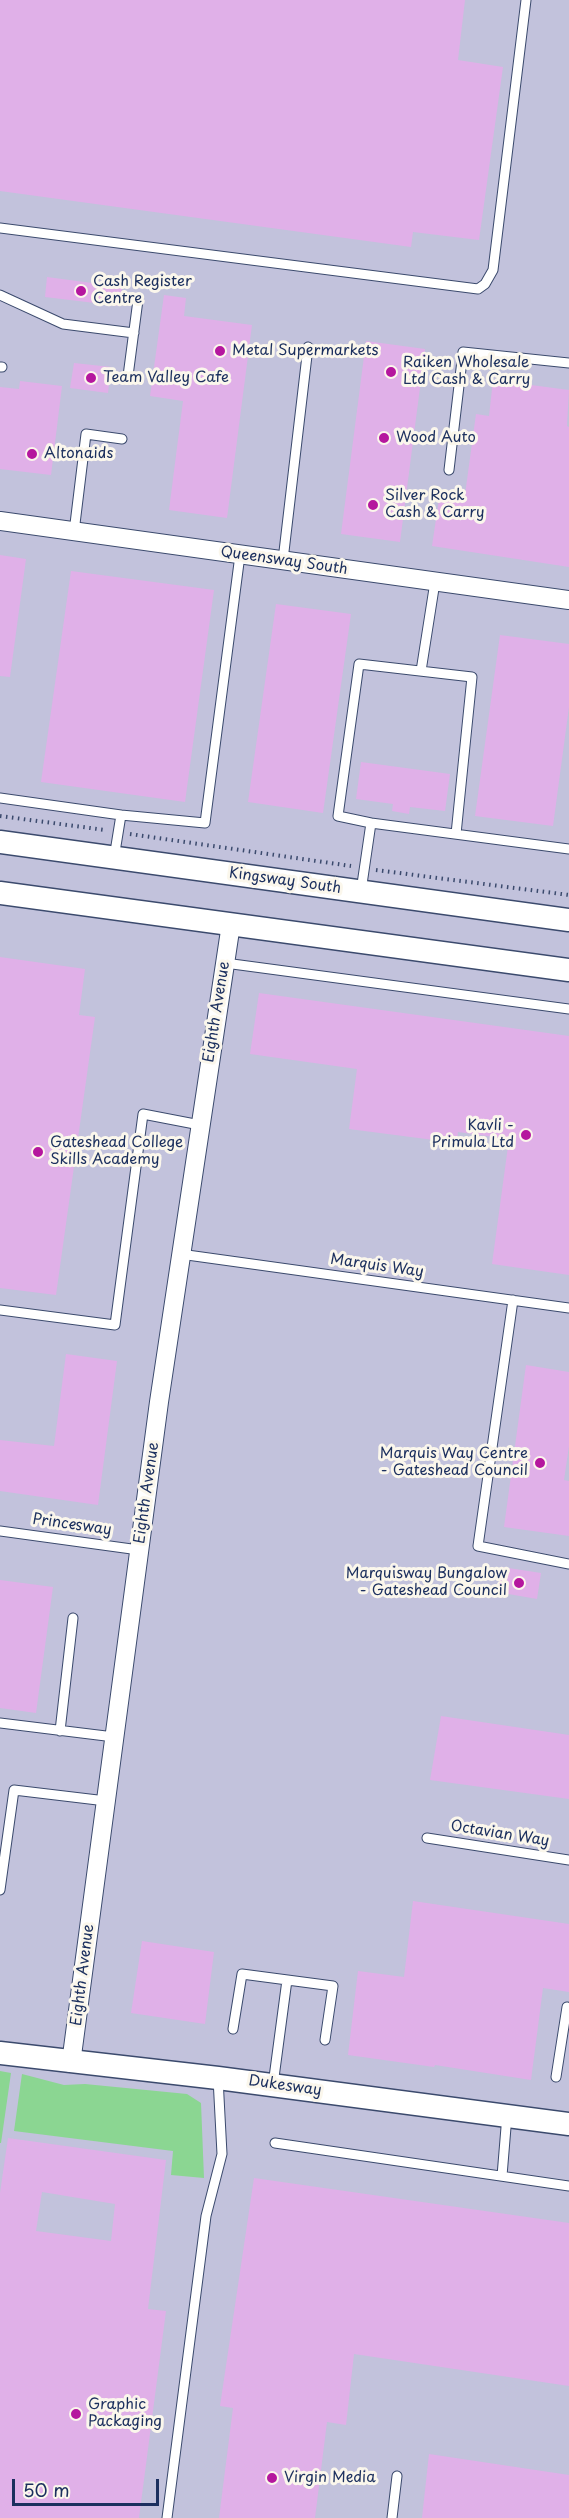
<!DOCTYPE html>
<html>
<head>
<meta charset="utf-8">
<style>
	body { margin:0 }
	#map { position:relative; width:569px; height:2518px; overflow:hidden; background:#f1e2c3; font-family:"Playpen Sans",sans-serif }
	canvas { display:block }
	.scale { position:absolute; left:12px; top:2479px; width:147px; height:27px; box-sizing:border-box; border:3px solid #1b2f5e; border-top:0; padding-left:8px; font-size:18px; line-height:21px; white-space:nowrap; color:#1b2f5e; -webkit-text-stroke:4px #fbf7ec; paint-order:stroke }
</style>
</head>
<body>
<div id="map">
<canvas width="569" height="2518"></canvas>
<div class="scale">50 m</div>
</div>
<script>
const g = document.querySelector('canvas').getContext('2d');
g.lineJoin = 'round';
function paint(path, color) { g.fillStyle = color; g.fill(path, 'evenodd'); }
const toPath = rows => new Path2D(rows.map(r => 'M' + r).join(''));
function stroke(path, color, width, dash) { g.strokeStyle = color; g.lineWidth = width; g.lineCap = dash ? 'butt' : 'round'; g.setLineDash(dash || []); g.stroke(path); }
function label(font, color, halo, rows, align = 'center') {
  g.font = font + ' "Playpen Sans",sans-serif'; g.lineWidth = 6; g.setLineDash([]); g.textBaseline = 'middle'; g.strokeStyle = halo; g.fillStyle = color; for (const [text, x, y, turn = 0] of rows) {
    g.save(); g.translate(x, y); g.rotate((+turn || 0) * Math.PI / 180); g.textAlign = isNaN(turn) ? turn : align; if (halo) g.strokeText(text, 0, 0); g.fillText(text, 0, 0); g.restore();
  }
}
paint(toPath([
	[0,0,569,0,569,2518,0,2518]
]), '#c2c2dc');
paint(toPath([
	[0,2071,11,2073,1,2143,0,2143],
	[22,2074,64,2085,85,2084,187,2094,201,2103,204,2178,171,2175,173,2151,14,2131]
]), '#8bd692');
paint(toPath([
	[0,0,465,0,458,60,503,67,479,240,413,232,411,247,0,191],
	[47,277,122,287,120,306,45,297],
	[164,295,186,298,184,316,252,325,227,518,169,510,183,401,150,396],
	[366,341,425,349,400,542,341,534],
	[74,363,111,367,108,393,70,388],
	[493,380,569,390,567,426,569,427,569,567,432,546,439,499,464,502,476,414,489,416],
	[20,381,62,386,51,475,0,469,0,387,19,389],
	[0,555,26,559,10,677,0,676],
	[71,571,214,590,185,802,41,782],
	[276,604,351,614,323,813,248,802],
	[500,635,569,644,569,707,553,826,475,816],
	[361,762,450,774,445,811,410,807,409,814,392,811,393,804,356,799],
	[0,957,85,969,79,1015,95,1017,56,1295,0,1288],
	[259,993,569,1036,569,1275,492,1264,509,1139,458,1132,457,1143,349,1129,357,1069,250,1054],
	[66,1354,117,1361,98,1505,0,1491,0,1440,54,1446],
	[526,1365,569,1372,569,1446,564,1480,569,1481,569,1536,504,1527],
	[502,1567,541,1573,537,1599,497,1592],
	[0,1580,53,1587,36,1713,0,1708],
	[441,1716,569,1735,569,1799,430,1780],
	[413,1901,569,1924,569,1992,543,1988,531,2080,435,2065,434,2067,348,2055,358,1971,404,1977],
	[142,1941,214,1952,205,2024,131,2013],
	[8,2138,166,2160,148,2309,166,2311,139,2518,0,2518,0,2193],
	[42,2192,115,2204,111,2241,36,2231],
	[254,2178,569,2223,569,2386,354,2354,346,2425,327,2422,315,2518,219,2518,233,2408,220,2406],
	[429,2454,569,2475,569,2518,422,2518]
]), '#e0b0e8');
const service = toPath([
	[0,228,478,289,485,284,493,270,526,0],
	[0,295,63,324,134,333],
	[0,367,2,367],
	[128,376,138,300],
	[449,470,463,352,569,363],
	[74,532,86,434,122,439],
	[283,560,308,347],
	[421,671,435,582],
	[0,798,121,815,114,858],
	[121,815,205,823,240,555],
	[371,823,338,816,359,664,472,677,456,834],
	[361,891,371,823,569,849],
	[225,963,569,1009],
	[180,1254,569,1308],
	[513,1300,478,1546,569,1564],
	[0,1310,115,1325,143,1114,200,1125],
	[0,1531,139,1550],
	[0,1723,114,1737],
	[60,1731,73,1618],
	[427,1838,569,1860],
	[0,1890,14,1790,106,1801],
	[233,2029,242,1974,333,1986,325,2040],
	[556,2077,567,2007],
	[273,2085,287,1980],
	[275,2143,569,2186],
	[502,2176,507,2115],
	[167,2518,206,2216,222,2154,218,2078],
	[392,2518,397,2476]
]);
const minor = toPath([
	[0,521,569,600],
	[71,2063,159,1402,231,924]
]);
const tertiary = toPath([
	[0,842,569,920],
	[0,893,569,970],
	[0,2053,218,2078,569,2124]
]);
stroke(service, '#3b4a6d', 11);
stroke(minor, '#3b4a6d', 20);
stroke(tertiary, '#3b4a6d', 25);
stroke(toPath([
	[0,816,105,830],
	[130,834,351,866],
	[376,870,569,895]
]), '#3b4a6d', 4, [1.5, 4.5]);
stroke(service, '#fff', 9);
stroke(minor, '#fff', 18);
stroke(tertiary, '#fff', 22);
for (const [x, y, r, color] of [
	[81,291,6,"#b5179e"],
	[220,351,6,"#b5179e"],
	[391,372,6,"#b5179e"],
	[91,378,6,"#b5179e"],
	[384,438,6,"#b5179e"],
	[32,454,6,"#b5179e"],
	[373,505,6,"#b5179e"],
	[526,1135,6,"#b5179e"],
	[38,1152,6,"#b5179e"],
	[540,1463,6,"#b5179e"],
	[519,1583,6,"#b5179e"],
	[76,2414,6,"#b5179e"],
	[272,2478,6,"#b5179e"]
]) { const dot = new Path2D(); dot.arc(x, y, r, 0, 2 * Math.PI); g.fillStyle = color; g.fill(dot); stroke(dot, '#fbf7ec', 2); }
label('15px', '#1b2f5e', '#fbf7ec', [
	["Cash Register",93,282],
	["Centre",93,299],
	["Metal Supermarkets",232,351],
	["Raiken Wholesale",403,363],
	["Ltd Cash & Carry",403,380],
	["Team Valley Cafe",103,378],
	["Wood Auto",396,438],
	["Altonaids",44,454],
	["Silver Rock",385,496],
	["Cash & Carry",385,513],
	["Kavli -",514,1126,"right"],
	["Primula Ltd",514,1143,"right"],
	["Gateshead College",50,1143],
	["Skills Academy",50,1160],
	["Marquis Way Centre",528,1454,"right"],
	["- Gateshead Council",528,1471,"right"],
	["Marquisway Bungalow",507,1574,"right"],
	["- Gateshead Council",507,1591,"right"],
	["Graphic",88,2405],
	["Packaging",88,2422],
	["Virgin Media",284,2478]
], 'left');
label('15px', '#1b2f5e', '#fbf7ec', [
	["Queensway South",284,561,8],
	["Kingsway South",285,881,8],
	["Eighth Avenue",217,1012,-81],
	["Marquis Way",377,1266,8],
	["Eighth Avenue",147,1493,-82],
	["Princesway",72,1525,8],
	["Octavian Way",500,1834,9],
	["Eighth Avenue",83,1975,-83],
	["Dukesway",285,2086,8]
]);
</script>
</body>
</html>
